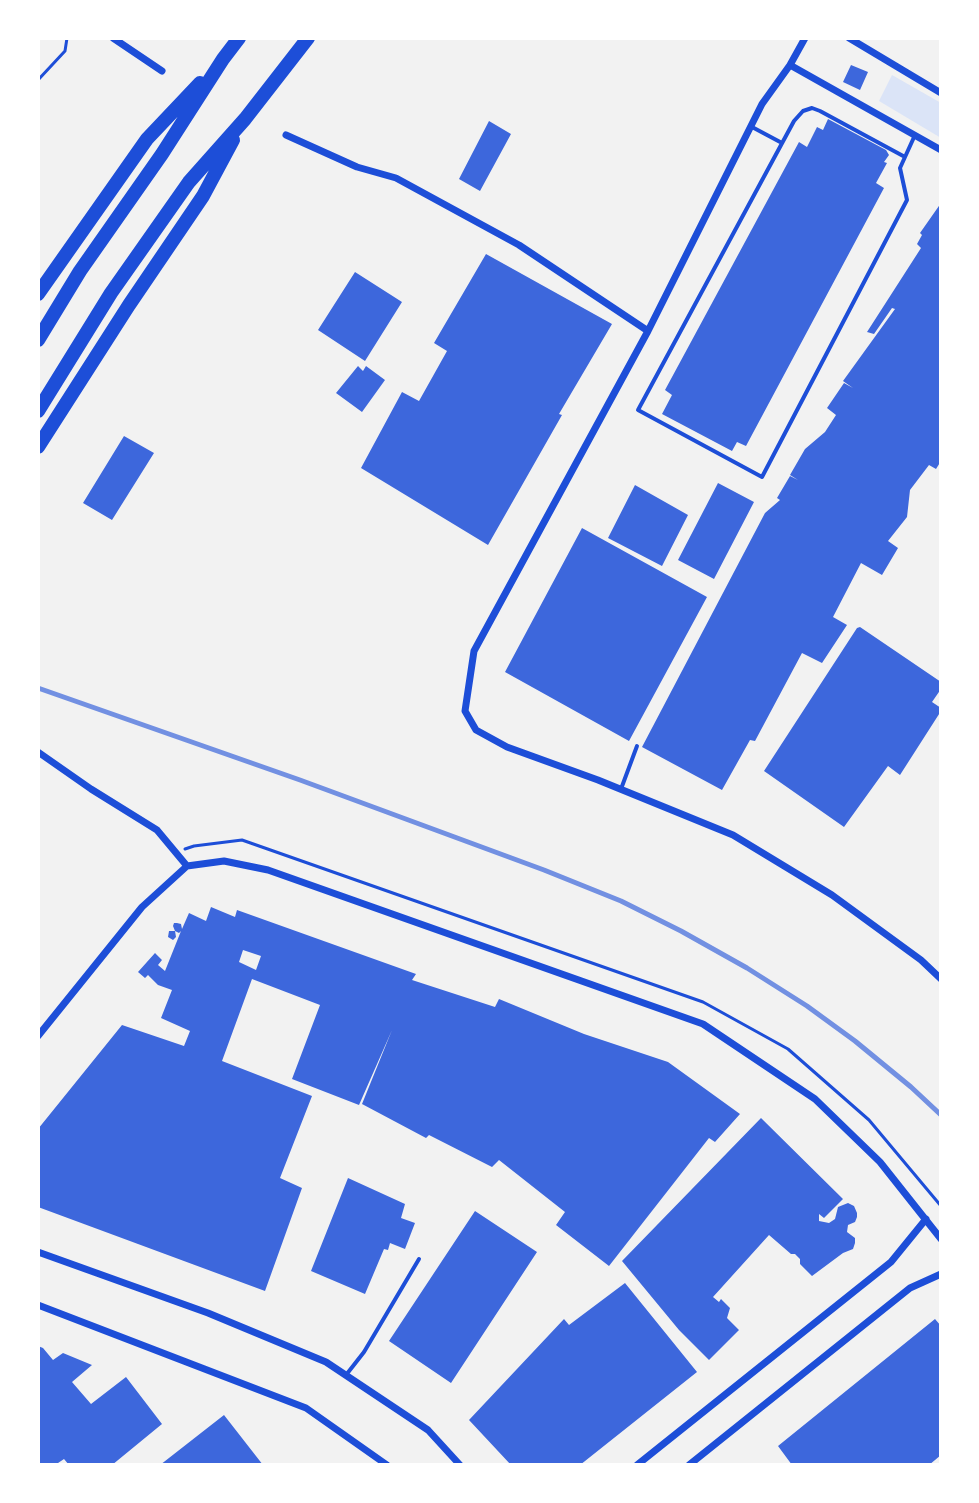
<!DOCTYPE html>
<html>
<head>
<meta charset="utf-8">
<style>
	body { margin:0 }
	#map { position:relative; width:979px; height:1503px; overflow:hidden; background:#f2f2f2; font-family:"Open Sans",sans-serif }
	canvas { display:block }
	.frame { position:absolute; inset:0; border:40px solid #fff; pointer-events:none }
</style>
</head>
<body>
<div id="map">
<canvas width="979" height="1503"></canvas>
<div class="frame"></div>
</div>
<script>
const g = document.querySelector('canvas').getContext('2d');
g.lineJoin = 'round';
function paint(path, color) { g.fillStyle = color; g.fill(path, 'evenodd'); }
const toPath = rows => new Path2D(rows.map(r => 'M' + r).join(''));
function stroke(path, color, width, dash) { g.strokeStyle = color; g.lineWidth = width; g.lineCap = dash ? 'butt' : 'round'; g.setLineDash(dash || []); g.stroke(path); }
paint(toPath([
	[892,75,941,103,941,138,879,101]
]), '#dbe4f7');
paint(toPath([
	[851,65,868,72,860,90,843,82],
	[828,119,886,150,889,155,884,162,887,163,876,183,884,188,746,446,737,442,732,451,662,414,672,395,665,390,799,142,807,147,817,127,823,130],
	[489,121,511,134,480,191,459,179],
	[941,203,941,461,936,469,929,465,910,490,907,517,888,541,898,548,882,575,861,563,833,617,847,625,822,663,802,653,755,741,750,740,722,790,642,747,765,513,780,500,777,498,790,476,798,480,790,475,805,449,825,432,836,415,827,408,844,383,853,388,843,381,895,309,892,308,874,334,867,332,921,248,917,244,922,235,920,233],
	[486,254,612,324,559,414,562,415,488,545,361,468,402,392,419,401,447,351,434,343],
	[355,272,402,302,365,361,318,330],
	[358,366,363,371,366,366,385,380,362,412,336,393],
	[124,436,154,453,112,520,83,503],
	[718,483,754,502,714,579,678,560],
	[635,485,688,515,662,566,608,538],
	[582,528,707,597,629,741,505,672],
	[860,627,941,682,941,689,932,702,941,708,941,711,900,775,888,766,844,827,764,771,857,628],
	[211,907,235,917,237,910,416,974,412,980,495,1007,499,999,584,1034,668,1062,740,1114,715,1142,709,1138,609,1266,556,1225,565,1212,499,1160,492,1167,429,1135,426,1138,362,1104,392,1030,359,1105,292,1079,320,1005,252,979,222,1061,312,1096,280,1178,302,1188,265,1291,38,1207,38,1129,122,1025,184,1046,190,1031,161,1018,172,990,158,985,148,975,145,978,138,972,155,953,162,960,158,965,165,971,181,931,179,933,175,931,176,937,173,940,168,937,169,931,175,931,173,926,174,923,177,923,181,924,182,929,189,913,206,921],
	[243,950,261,956,256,970,239,962],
	[761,1118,843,1199,824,1218,819,1214,819,1221,829,1223,835,1219,838,1207,848,1203,854,1206,857,1213,857,1217,855,1222,848,1225,847,1232,855,1238,855,1243,853,1249,843,1253,812,1276,800,1264,800,1259,795,1254,791,1254,769,1235,713,1297,719,1302,721,1299,730,1308,727,1318,739,1330,709,1360,679,1330,622,1261],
	[348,1178,405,1204,401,1218,415,1223,405,1249,390,1243,388,1250,384,1249,365,1294,311,1271],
	[475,1211,537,1252,451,1383,389,1341],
	[625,1283,697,1372,580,1465,511,1465,469,1420,564,1319,569,1325],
	[935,1319,941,1326,941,1455,929,1465,792,1465,778,1446],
	[38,1346,43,1348,53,1360,63,1353,92,1365,72,1382,91,1404,126,1377,162,1424,112,1465,69,1465,64,1459,55,1465,38,1465],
	[224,1415,263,1465,160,1465]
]), '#3d67dc');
stroke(toPath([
	[38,80,65,51,67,38],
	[185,849,194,846,242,840,703,1002,788,1049,869,1120,941,1206]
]), '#1d4ed8', 3);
stroke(toPath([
	[752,127,782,143],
	[905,157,820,111,812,108,803,111,794,121,638,410,762,477,907,200,900,168,915,135],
	[621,789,637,746],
	[346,1375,364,1352,419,1259]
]), '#1d4ed8', 4);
stroke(toPath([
	[113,38,162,71],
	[805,38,790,65,762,104,648,331,474,651,465,711,476,730,507,747,598,780,733,835,832,895,921,960,941,979],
	[849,38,941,93],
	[790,65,941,150],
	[286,135,357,167,396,178,519,245,648,331],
	[38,752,91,789,157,830,187,866],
	[187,866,224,861,268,870,703,1024,815,1099,880,1162,941,1239],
	[38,1036,142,907,187,866],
	[38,1252,208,1313,326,1362,428,1430,460,1465],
	[38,1305,306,1408,387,1465],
	[637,1465,891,1262,926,1219],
	[689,1465,910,1288,941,1274]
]), '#1d4ed8', 7);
stroke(toPath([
	[38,294,147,139,200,83],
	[38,340,80,271,162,154,223,59,239,38],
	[38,411,111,293,189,182,245,119,308,38],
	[38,447,129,305,203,196,233,140]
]), '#1d4ed8', 14);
stroke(toPath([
	[38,688,300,780,544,870,621,901,681,931,747,968,807,1006,855,1041,911,1087,941,1115]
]), '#7290e2', 5);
</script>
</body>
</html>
